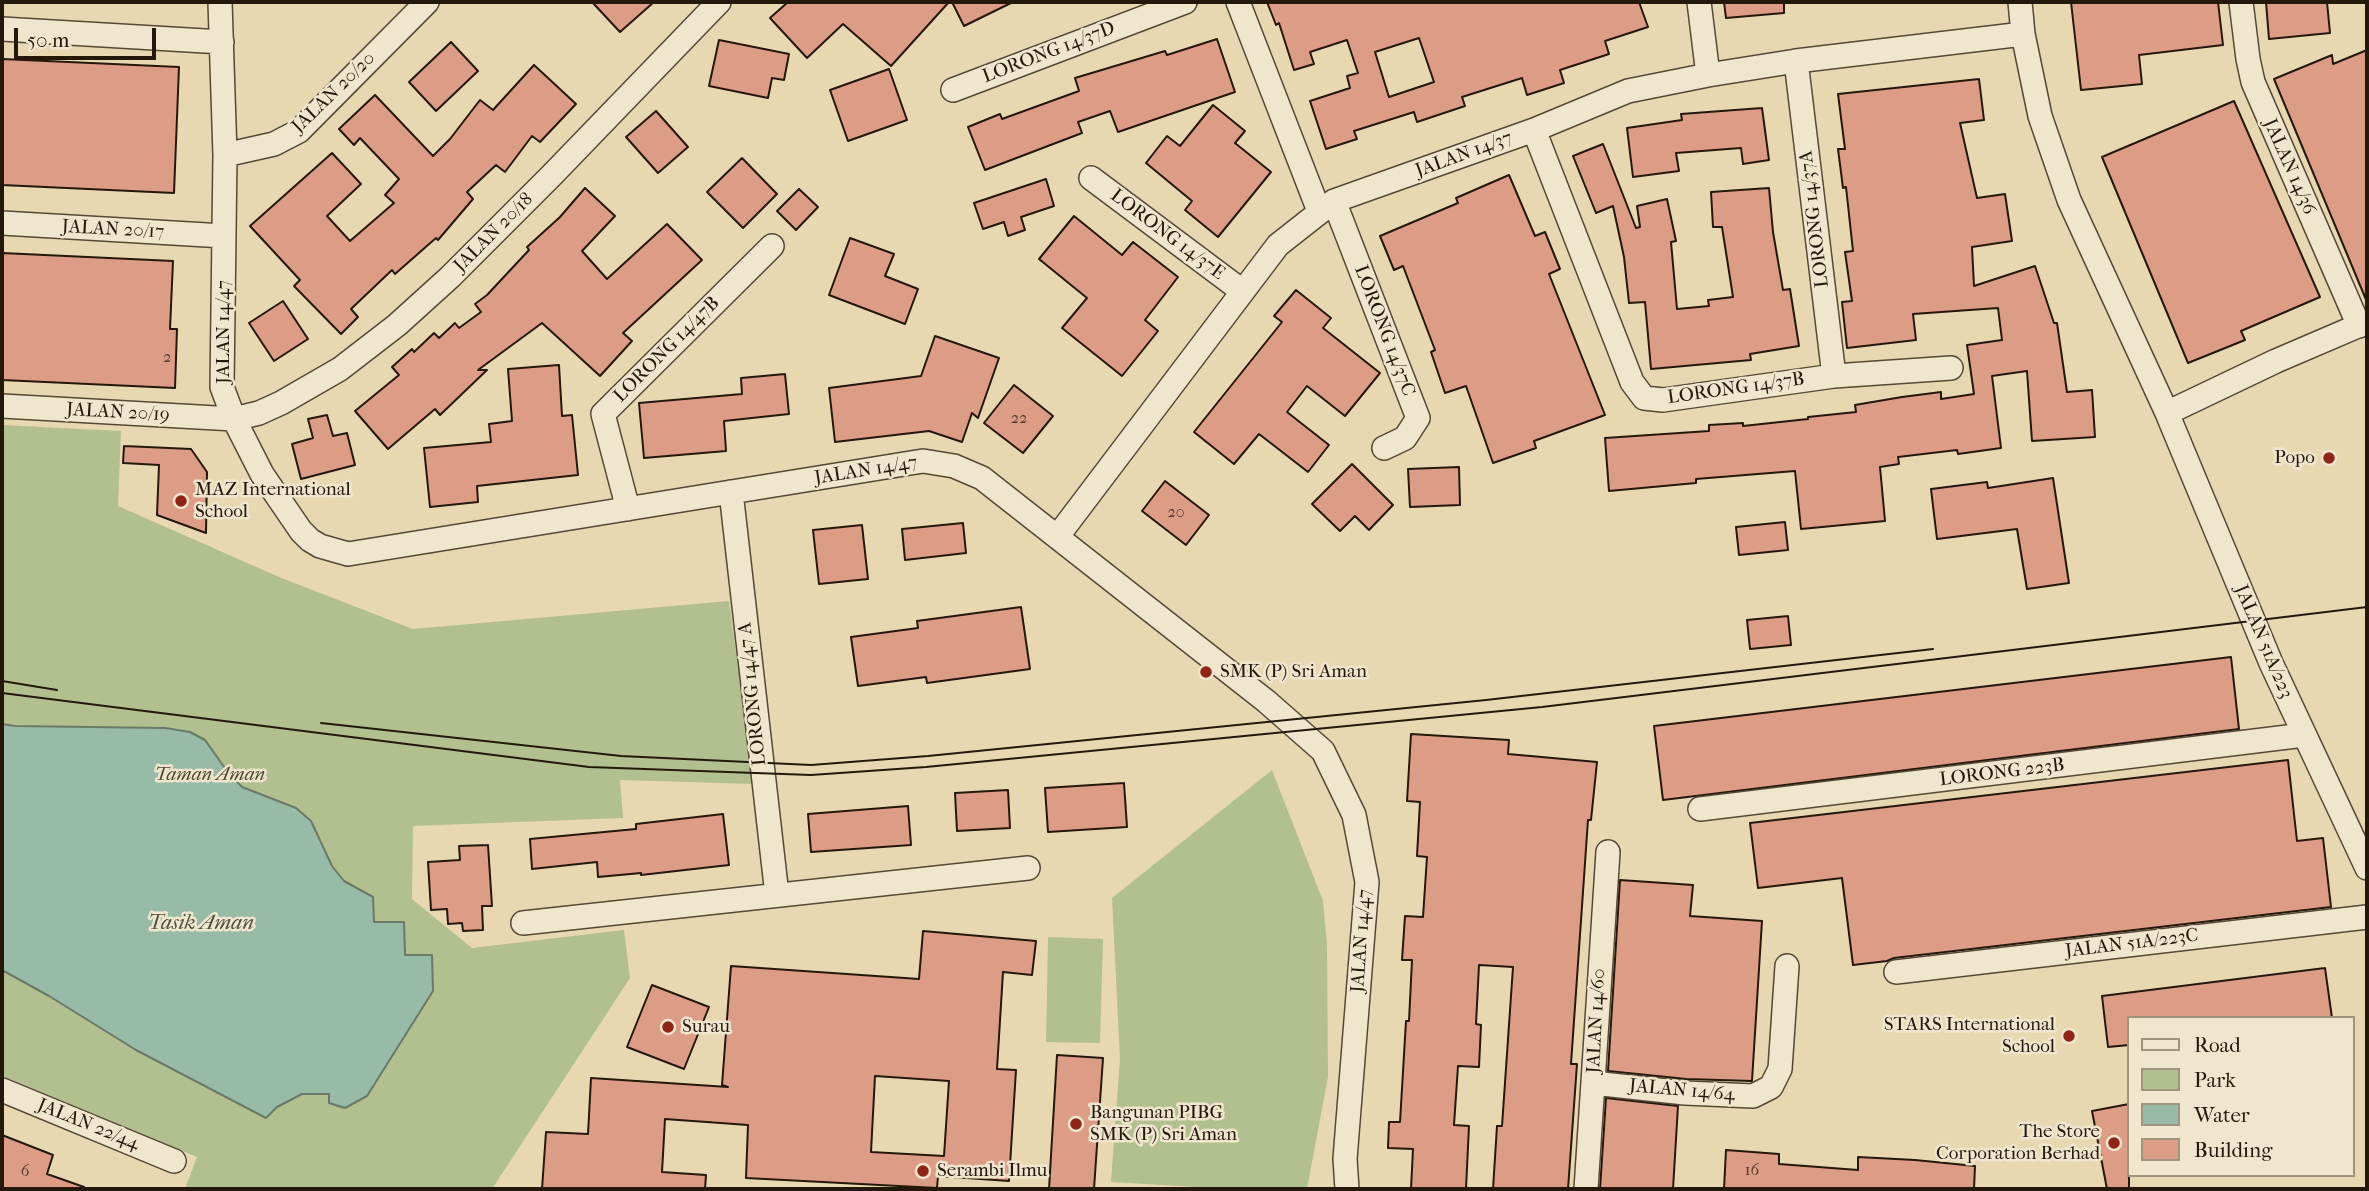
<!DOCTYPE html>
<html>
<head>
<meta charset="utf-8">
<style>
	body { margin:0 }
	#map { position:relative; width:2369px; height:1191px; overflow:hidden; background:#e8d8b2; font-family:"IM FELL French Canon",serif }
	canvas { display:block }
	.frame { position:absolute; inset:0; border:4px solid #24180b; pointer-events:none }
	.legend { position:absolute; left:2127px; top:1016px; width:228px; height:161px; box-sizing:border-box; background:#f0e6cd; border:2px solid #9e947f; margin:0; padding:9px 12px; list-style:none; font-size:21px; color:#24180b }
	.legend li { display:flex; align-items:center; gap:14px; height:35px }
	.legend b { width:35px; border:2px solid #9e947f }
	.scale { position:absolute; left:14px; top:28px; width:142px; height:32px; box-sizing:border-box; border:4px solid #24180b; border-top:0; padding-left:9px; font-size:21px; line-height:24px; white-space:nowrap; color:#24180b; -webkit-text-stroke:5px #f0e6cd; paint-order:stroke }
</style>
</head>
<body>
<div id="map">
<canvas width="2369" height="1191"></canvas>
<div class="frame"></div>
<ul class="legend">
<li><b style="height:9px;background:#f0e6cd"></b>Road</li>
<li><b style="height:19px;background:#b2bf8f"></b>Park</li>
<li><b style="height:19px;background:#98bba7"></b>Water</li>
<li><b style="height:19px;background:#dd9c86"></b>Building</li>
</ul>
<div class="scale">50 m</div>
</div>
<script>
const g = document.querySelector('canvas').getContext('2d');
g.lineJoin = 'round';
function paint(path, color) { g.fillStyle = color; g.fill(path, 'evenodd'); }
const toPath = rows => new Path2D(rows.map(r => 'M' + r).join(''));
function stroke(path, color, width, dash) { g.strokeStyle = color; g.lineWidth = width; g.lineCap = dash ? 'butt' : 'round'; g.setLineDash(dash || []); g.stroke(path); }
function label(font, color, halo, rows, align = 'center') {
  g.font = font + ' "IM FELL French Canon",serif'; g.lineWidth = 5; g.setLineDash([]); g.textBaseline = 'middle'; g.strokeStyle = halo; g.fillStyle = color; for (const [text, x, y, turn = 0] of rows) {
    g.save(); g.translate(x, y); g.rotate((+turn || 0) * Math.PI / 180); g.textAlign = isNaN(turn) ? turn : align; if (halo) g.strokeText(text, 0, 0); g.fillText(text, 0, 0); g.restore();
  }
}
paint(toPath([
	[2,425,121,431,118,506,279,577,413,629,729,601,754,784,620,780,623,818,413,826,412,899,472,948,624,930,630,978,492,1189,185,1189,197,1157,2,1076],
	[1272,770,1323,901,1327,945,1328,1077,1307,1189,1231,1189,1111,1182,1120,1059,1112,898],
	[1048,937,1103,939,1100,1043,1046,1042]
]), '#b2bf8f');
const water = toPath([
	[2,724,15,726,165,728,190,732,205,740,227,771,242,787,296,808,311,821,332,866,344,881,373,897,374,922,404,922,405,955,432,955,433,991,367,1096,345,1108,329,1103,329,1094,302,1094,277,1107,266,1118,136,1050,49,996,2,970,2,724]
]);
paint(water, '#98bba7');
stroke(water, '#6a7a69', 2);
const building = toPath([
	[592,2,654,2,620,32,592,2],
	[788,2,949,2,891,66,843,24,807,58,770,18,788,2],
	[952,2,1013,2,964,26,952,2],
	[1267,2,1639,2,1648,27,1605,41,1609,54,1560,70,1564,83,1527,95,1522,78,1462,97,1465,106,1417,122,1414,112,1354,131,1357,139,1326,149,1310,101,1350,88,1347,76,1358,73,1347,40,1310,52,1314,64,1294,70,1279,23,1276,25,1267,2],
	[1419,38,1434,82,1389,97,1375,52,1419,38],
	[1724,2,1784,2,1784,13,1726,18,1724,2],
	[2071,2,2218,2,2223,45,2139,55,2142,84,2081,90,2071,2],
	[2266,2,2327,2,2330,33,2269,39,2266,2],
	[1217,39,1235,92,1118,132,1110,111,1078,122,1082,133,985,170,968,127,1000,114,1002,119,1079,91,1075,78,1165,51,1167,55,1217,39],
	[719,40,789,54,784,80,772,78,768,98,709,86,719,40],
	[451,42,478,71,436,111,409,82,451,42],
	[2367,50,2367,302,2274,79,2332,55,2333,64,2367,50],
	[2,59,179,67,174,193,2,185,2,59],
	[534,65,576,104,540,142,532,136,505,172,496,165,467,192,473,199,438,240,436,238,395,274,392,270,351,309,358,317,341,334,294,286,300,280,250,226,332,153,361,184,327,216,350,241,394,203,385,195,399,179,360,138,354,145,339,129,375,95,433,156,450,139,480,100,493,110,534,65],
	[889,69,907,120,848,141,830,90,889,69],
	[1979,79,1984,120,1960,123,1977,198,2005,194,2012,241,1972,247,1974,286,2035,266,2054,323,2057,323,2067,392,2092,390,2095,437,2032,441,2027,371,1992,376,2001,448,1958,454,1957,450,1898,457,1899,464,1880,467,1885,521,1801,529,1795,471,1696,479,1696,483,1609,491,1605,438,1709,431,1709,425,1743,423,1743,426,1808,419,1808,417,1856,412,1855,405,1902,397,1941,392,1941,399,1974,394,1967,345,2002,340,1998,308,1913,314,1916,340,1847,348,1842,302,1852,301,1845,252,1853,251,1846,187,1843,188,1838,149,1845,149,1838,94,1979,79],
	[2234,101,2320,297,2241,331,2245,340,2188,363,2102,157,2234,101],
	[1213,105,1245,131,1235,143,1271,172,1218,237,1185,210,1192,201,1146,163,1167,136,1180,146,1213,105],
	[1762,108,1769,160,1743,164,1741,148,1676,153,1679,171,1633,177,1627,128,1682,120,1681,114,1762,108],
	[656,111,688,147,658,173,626,137,656,111],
	[1603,144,1636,228,1640,227,1637,206,1667,199,1676,241,1671,242,1677,309,1709,306,1708,300,1733,297,1722,227,1713,227,1711,192,1769,188,1773,232,1783,290,1790,289,1799,346,1750,354,1751,360,1651,369,1645,302,1629,303,1624,257,1613,206,1596,213,1573,156,1603,144],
	[742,158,777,194,743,228,707,192,742,158],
	[1509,175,1535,236,1545,232,1560,269,1549,274,1605,415,1534,441,1536,448,1493,463,1466,386,1445,393,1431,352,1435,350,1403,266,1394,270,1380,236,1458,203,1456,198,1509,175],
	[1046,179,1054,206,1021,217,1025,230,1008,236,1004,222,983,229,974,203,1046,179],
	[585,188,615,216,582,251,607,279,667,224,702,260,623,333,632,341,600,376,542,323,478,370,487,370,440,415,435,409,388,449,355,411,399,375,392,367,412,349,414,352,434,333,439,338,455,323,459,328,481,312,475,304,487,295,529,250,527,247,560,217,585,188],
	[799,189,818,207,796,230,777,211,799,189],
	[1074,216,1122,255,1133,242,1178,277,1145,320,1158,331,1122,376,1062,328,1087,298,1039,259,1074,216],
	[850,238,894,254,885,276,918,289,905,324,829,295,850,238],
	[2,253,173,261,170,329,177,329,175,388,2,380,2,253],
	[1296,290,1331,318,1323,328,1380,373,1345,416,1307,386,1287,412,1329,445,1308,472,1259,434,1234,464,1194,432,1282,322,1274,316,1296,290],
	[283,301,308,339,274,361,249,323,283,301],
	[935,336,999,358,978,418,972,413,962,442,929,431,835,442,829,388,921,376,935,336],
	[559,365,562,416,572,415,578,475,477,486,478,502,430,507,424,448,491,442,489,424,512,421,508,369,559,365],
	[785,374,789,414,724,421,726,451,644,458,639,403,742,394,741,378,785,374],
	[1014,385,1053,416,1023,453,984,423,1014,385],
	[327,415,333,436,347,433,355,465,301,479,292,444,313,438,308,419,327,415],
	[124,446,191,449,207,472,206,533,157,515,159,465,123,463,124,446],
	[1352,464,1393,505,1369,530,1355,516,1340,531,1312,504,1352,464],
	[1459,467,1460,505,1410,507,1408,469,1459,467],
	[2053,478,2069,583,2027,589,2017,529,1937,539,1931,489,1987,482,1988,488,2053,478],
	[1165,481,1209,515,1186,545,1142,511,1165,481],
	[1785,522,1788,550,1739,555,1736,527,1785,522],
	[963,523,966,553,905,560,902,529,963,523],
	[862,525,868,579,819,584,813,530,862,525],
	[1021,607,1030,669,927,683,926,677,858,686,851,637,918,628,917,621,1021,607],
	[1788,616,1791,645,1750,649,1747,620,1788,616],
	[2231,657,2239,729,1663,800,1654,726,2231,657],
	[1411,734,1509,740,1508,754,1597,762,1591,820,1588,820,1571,1064,1577,1064,1568,1189,1493,1189,1497,1126,1502,1126,1513,967,1479,965,1476,1024,1481,1025,1479,1067,1458,1066,1454,1125,1469,1126,1466,1189,1411,1189,1413,1149,1388,1148,1389,1122,1400,1122,1406,1021,1409,1021,1412,960,1402,960,1405,916,1423,917,1427,857,1417,856,1420,802,1407,801,1411,734],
	[2288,760,2297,841,2323,838,2331,907,1894,958,1887,961,1853,965,1842,878,1758,888,1750,823,2288,760],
	[1124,783,1127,827,1048,832,1045,788,1124,783],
	[1008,790,1010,828,957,831,955,793,1008,790],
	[908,806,911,845,811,852,808,814,908,806],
	[723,814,729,865,641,875,641,873,598,877,597,862,532,869,530,839,636,829,636,824,723,814],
	[488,845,492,906,482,906,483,930,463,931,462,923,448,924,447,909,431,910,428,862,460,860,459,846,488,845],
	[1620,880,1693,885,1690,916,1762,921,1752,1081,1686,1079,1608,1071,1620,880],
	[923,931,1036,941,1032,975,1003,972,997,1069,1016,1070,1009,1181,938,1176,937,1188,746,1178,748,1125,665,1119,662,1172,706,1175,705,1189,542,1189,546,1132,588,1134,591,1078,728,1087,722,1085,731,966,919,979,923,931],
	[875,1076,949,1081,944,1156,871,1152,875,1076],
	[2325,968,2332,1018,2129,1018,2129,1045,2108,1047,2102,996,2325,968],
	[652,985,709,1007,684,1069,627,1047,652,985],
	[1057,1055,1103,1058,1094,1189,1049,1189,1057,1055],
	[1606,1098,1678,1106,1673,1189,1600,1189,1606,1098],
	[2129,1104,2129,1189,2107,1189,2092,1111,2129,1104],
	[2,1135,53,1155,47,1174,84,1187,84,1189,2,1189,2,1135],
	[1726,1150,1779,1154,1779,1164,1858,1170,1858,1157,1915,1160,1975,1166,1974,1189,1724,1189,1726,1150]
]);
paint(building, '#dd9c86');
stroke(building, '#24180b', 2);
const minor = toPath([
	[220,2,225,155,222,387,234,419,262,474,301,531,310,540,320,546,348,554,923,461,954,466,982,478,1266,701,1323,751,1354,815,1367,882,1345,1159,1347,1189],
	[1238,2,1319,211],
	[1699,2,1708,75],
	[2020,2,2023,34,2040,116,2069,200,2167,413,2271,663,2367,868],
	[2241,2,2248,59,2253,82,2359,326],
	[2,29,222,42],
	[1796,61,1834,376],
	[953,90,1185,2],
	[1534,130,1632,382,1644,398,1663,400,1834,376,1951,368],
	[225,155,274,144,299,131,427,2],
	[1091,178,1242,291],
	[1334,201,1418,418,1405,438,1384,448],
	[2,223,224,236],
	[2,406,234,419,259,413,281,403,340,369,397,325,450,277,551,176,719,2],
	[2167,413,2276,361,2367,322],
	[731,492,777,895],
	[628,509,603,414,772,246],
	[1057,537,1278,245,1334,201,1534,130,1628,91,1708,75,1796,61,2023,34],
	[1700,809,2304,735],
	[523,923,1028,868],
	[1896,972,2367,917],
	[1593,1083,1685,1093,1753,1096,1771,1087,1780,1069,1787,966],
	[2,1090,174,1161],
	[1586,1189,1608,852]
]);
stroke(minor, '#554835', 26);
stroke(minor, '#f0e6cd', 23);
stroke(toPath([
	[2,681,57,690],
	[2,693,589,767,811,775,926,767,1542,707,2367,607],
	[321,723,621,756,811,765,928,756,1486,700,1933,649]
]), '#24180b', 2);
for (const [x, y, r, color] of [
	[2329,458,7,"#8f2418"],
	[181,501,7,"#8f2418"],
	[1206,672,7,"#8f2418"],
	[668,1027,7,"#8f2418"],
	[2069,1036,7,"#8f2418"],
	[1076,1124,7,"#8f2418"],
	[2114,1143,7,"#8f2418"],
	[923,1171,7,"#8f2418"]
]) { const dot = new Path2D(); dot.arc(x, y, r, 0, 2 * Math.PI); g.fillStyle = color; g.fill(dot); stroke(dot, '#f0e6cd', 2.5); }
label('16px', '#52392a', null, [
	["2",167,358],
	["22",1019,419],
	["20",1176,513],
	["16",1752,1171],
	["6",25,1172]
]);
label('19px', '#24180b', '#f0e6cd', [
	["LORONG 14/37D",1049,53,-21],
	["JALAN 20/20",334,93,-44],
	["JALAN 14/37",1464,155,-20],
	["JALAN 14/36",2289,167,66],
	["LORONG 14/37A",1815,219,-97],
	["JALAN 20/17",113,230,3],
	["JALAN 20/18",494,233,-45],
	["LORONG 14/37E",1167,235,37],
	["LORONG 14/37C",1384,331,69],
	["JALAN 14/47",224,332,-90],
	["LORONG 14/47B",667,350,-45],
	["LORONG 14/37B",1736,389,-8],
	["JALAN 20/19",118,413,3],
	["JALAN 14/47",866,471,-9],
	["JALAN 51A/223",2263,642,67],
	["LORONG 14/47 A",753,694,-96],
	["LORONG 223B",2002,773,-7],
	["JALAN 14/47",1362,941,-86],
	["JALAN 51A/223C",2132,944,-7],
	["JALAN 14/60",1597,1021,-87],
	["JALAN 14/64",1682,1091,5],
	["JALAN 22/44",88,1125,22]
]);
label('19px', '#24180b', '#f0e6cd', [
	["Popo",2315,458,"right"],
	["MAZ International",195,490],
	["School",195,512],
	["SMK (P) Sri Aman",1220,672],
	["STARS International",2055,1025,"right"],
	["School",2055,1047,"right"],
	["Surau",682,1027],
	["Bangunan PIBG",1090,1113],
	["SMK (P) Sri Aman",1090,1135],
	["The Store",2100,1132,"right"],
	["Corporation Berhad",2100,1154,"right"],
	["Serambi Ilmu",937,1171]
], 'left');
label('italic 19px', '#4f4a33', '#f0e6cd', [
	["Taman Aman",210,775]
]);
label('italic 21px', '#4d5142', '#f0e6cd', [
	["Tasik Aman",201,924]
]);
</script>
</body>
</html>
